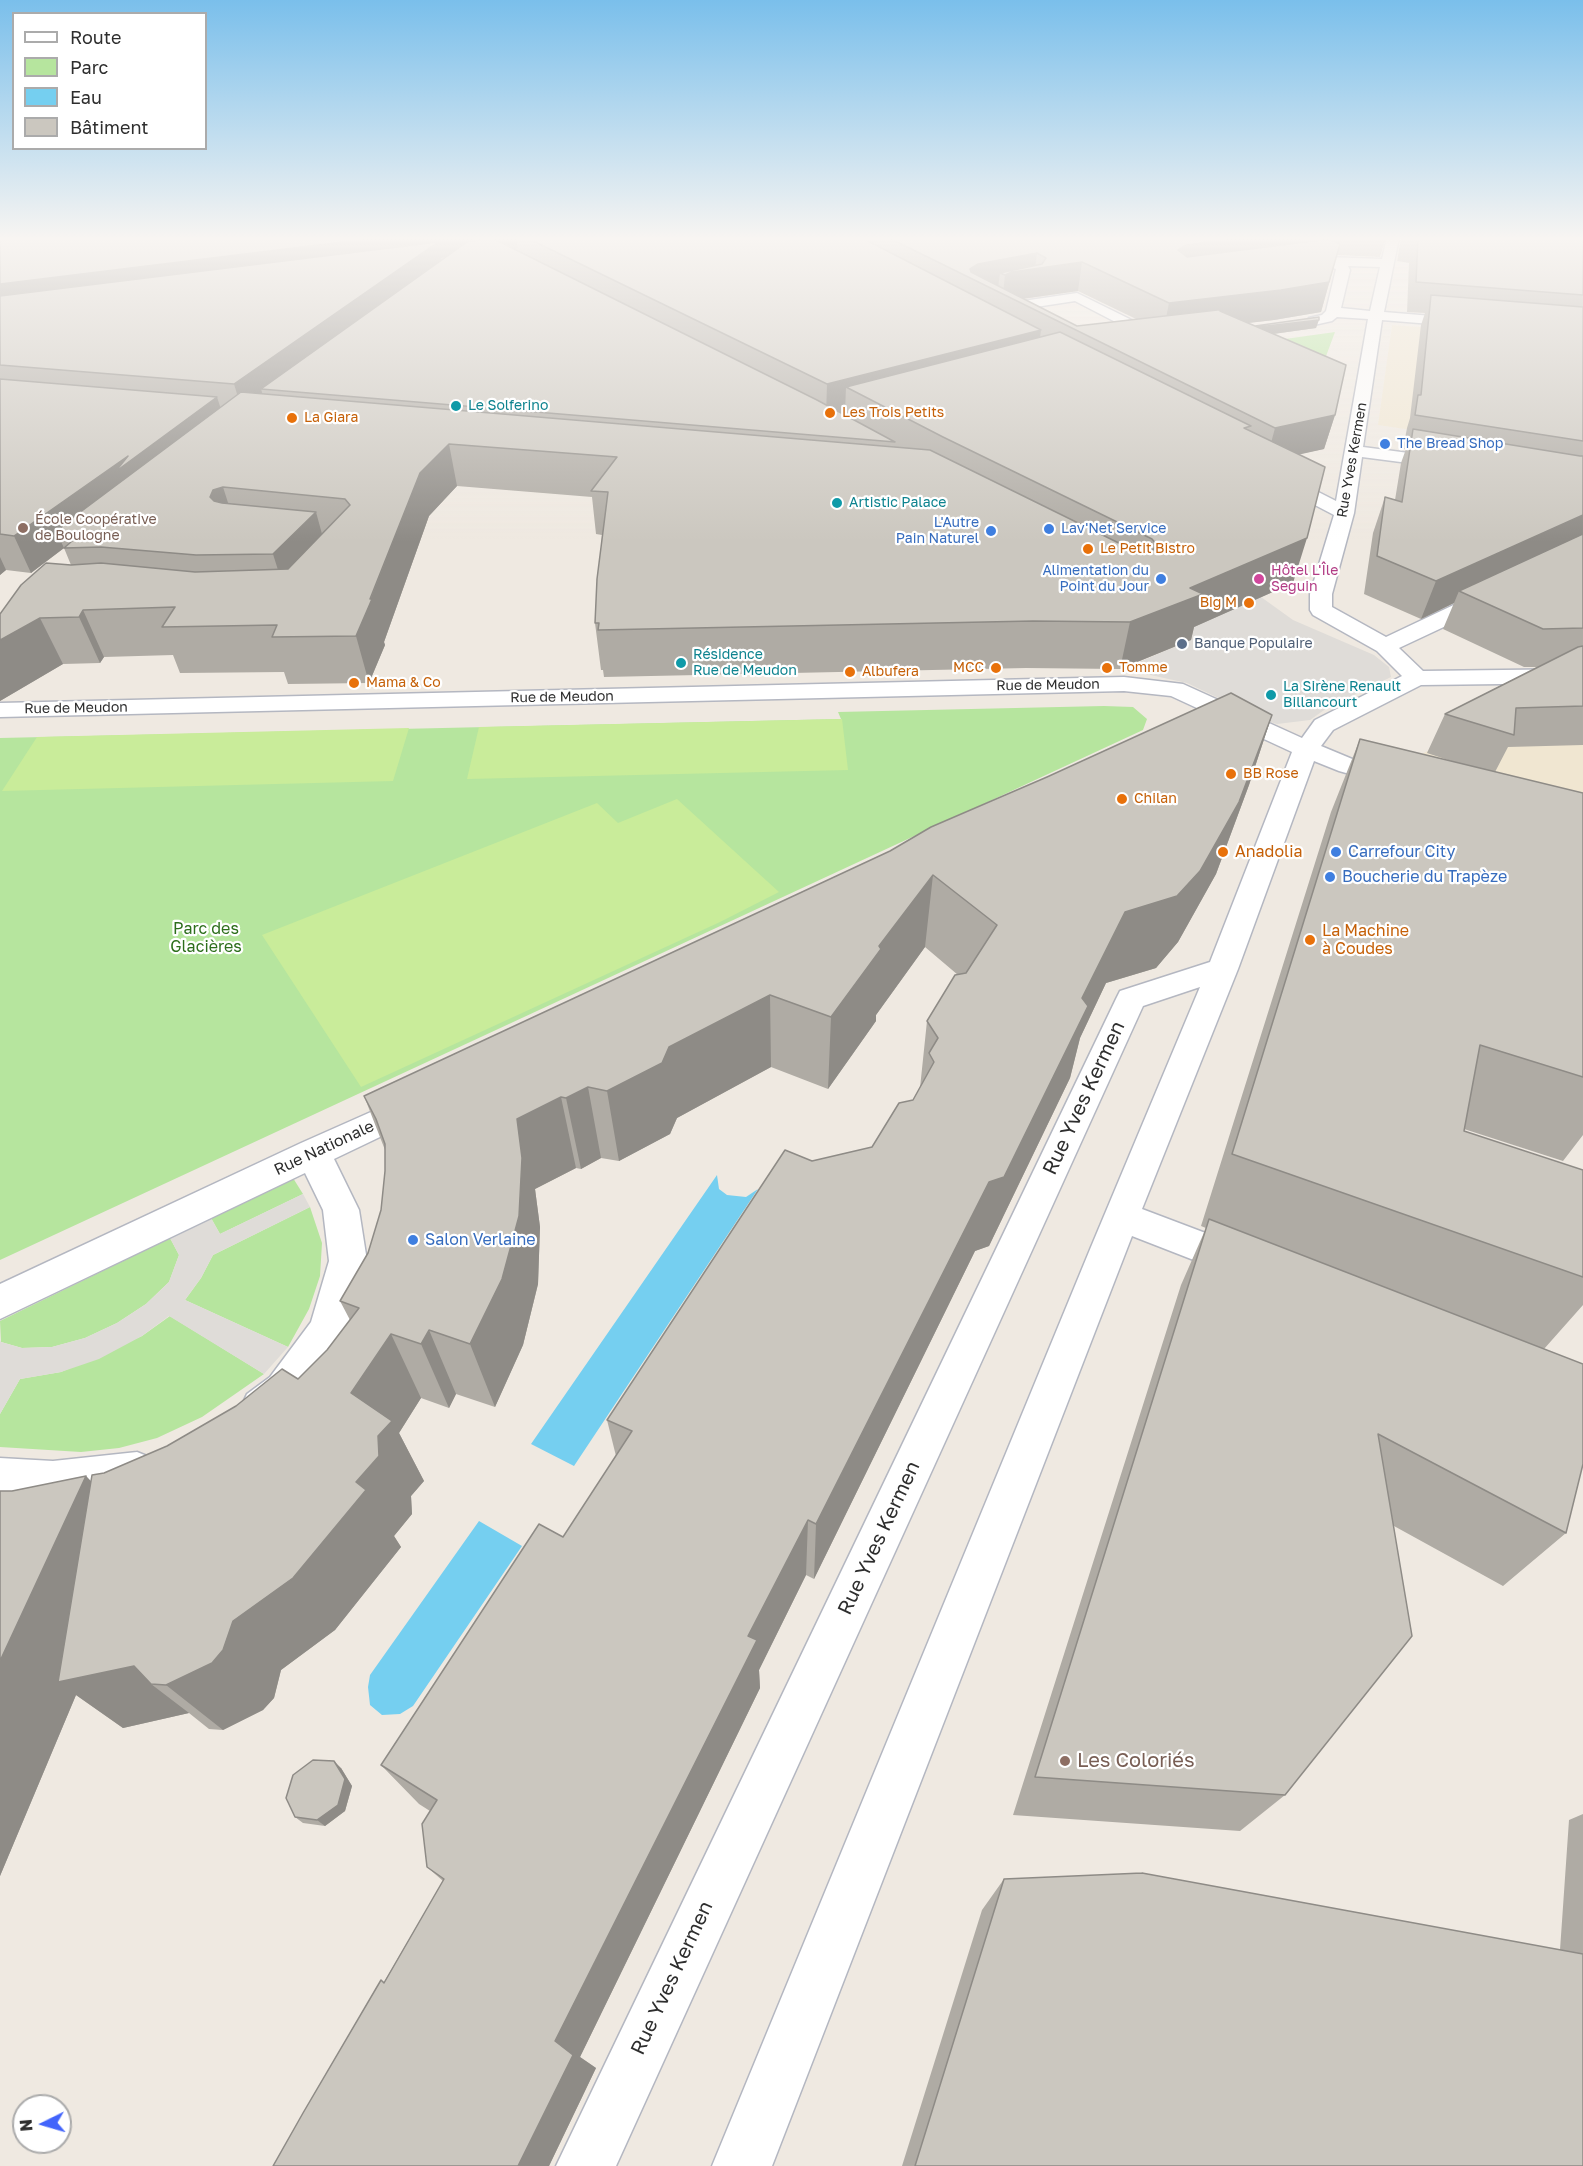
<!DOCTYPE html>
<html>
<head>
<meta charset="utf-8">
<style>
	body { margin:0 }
	#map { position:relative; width:1583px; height:2166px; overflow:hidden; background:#efe9e1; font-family:"Golos Text",sans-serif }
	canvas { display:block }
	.legend { position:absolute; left:12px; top:12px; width:195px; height:138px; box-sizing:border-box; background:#fff; border:2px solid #ababab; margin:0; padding:8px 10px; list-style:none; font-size:18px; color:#2e2e2e }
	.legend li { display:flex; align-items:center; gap:12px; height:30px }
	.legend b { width:30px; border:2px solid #ababab }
	.north { position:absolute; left:12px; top:2094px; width:60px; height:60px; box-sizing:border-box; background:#fff; border:2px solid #ababab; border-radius:50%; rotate:265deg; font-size:16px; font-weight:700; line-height:24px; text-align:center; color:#2e2e2e }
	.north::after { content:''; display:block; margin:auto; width:21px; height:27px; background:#4264fb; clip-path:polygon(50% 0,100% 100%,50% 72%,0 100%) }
</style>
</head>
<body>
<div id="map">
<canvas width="1583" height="2166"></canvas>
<ul class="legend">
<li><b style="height:8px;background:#fff"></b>Route</li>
<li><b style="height:16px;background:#b6e59e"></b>Parc</li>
<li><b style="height:16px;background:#75cff0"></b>Eau</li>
<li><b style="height:16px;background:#cbc7bf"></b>Bâtiment</li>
</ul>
<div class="north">N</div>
</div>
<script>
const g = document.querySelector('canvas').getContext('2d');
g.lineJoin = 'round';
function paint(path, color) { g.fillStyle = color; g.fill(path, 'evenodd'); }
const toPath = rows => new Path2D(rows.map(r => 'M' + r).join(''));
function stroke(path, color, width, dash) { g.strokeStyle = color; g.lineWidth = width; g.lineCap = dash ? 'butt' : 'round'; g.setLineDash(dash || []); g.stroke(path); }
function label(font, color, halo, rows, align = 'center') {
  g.font = font + ' "Golos Text",sans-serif'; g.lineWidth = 4.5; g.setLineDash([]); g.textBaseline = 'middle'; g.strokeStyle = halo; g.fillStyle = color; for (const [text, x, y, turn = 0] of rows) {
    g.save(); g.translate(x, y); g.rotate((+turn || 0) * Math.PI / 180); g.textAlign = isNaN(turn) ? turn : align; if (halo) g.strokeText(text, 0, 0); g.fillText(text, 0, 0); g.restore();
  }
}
paint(toPath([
	[1392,325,1490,332,1583,455,1378,425],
	[1583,693,1583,805,1422,754,1534,694]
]), '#f0e6d1');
paint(toPath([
	[1335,332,1319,375,1249,344],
	[1104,706,1133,707,1147,719,1143,730,0,1260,0,738,841,719,838,712],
	[293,1178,303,1194,220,1234,211,1218],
	[310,1207,322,1243,320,1276,309,1309,288,1347,185,1300,201,1278,213,1255],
	[170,1238,179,1255,169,1282,146,1304,117,1323,85,1338,52,1347,22,1348,1,1342,0,1321],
	[170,1316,264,1374,202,1417,157,1438,119,1448,81,1452,0,1447,0,1414,20,1379,61,1372,142,1336]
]), '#b6e59e');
paint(toPath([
	[842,719,848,770,467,779,479,727],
	[409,728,393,781,2,791,37,737],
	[677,799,779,892,720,922,361,1087,262,935,597,803,618,823]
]), '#c9ec9a');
paint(toPath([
	[1150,582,1261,597,1293,620,1374,655,1389,667,1391,677,1327,708,1310,720,1277,724,1267,721,1187,683,1123,669,1190,640],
	[303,1194,310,1207,213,1255,201,1278,185,1300,288,1347,264,1374,169,1316,142,1336,99,1359,61,1372,20,1379,0,1414,0,1340,1,1342,22,1348,52,1347,85,1338,117,1323,146,1304,169,1282,179,1255,170,1238,211,1218,220,1234]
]), '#dfdcd8');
paint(toPath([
	[717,1175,719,1189,727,1195,746,1197,758,1189,574,1466,531,1444],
	[479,1521,522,1546,413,1706,400,1714,382,1715,370,1705,368,1687,370,1675]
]), '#75cff0');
const minor = toPath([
	[1267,238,1280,238,1278,241,1326,257,1382,259,1387,238,1399,238,1384,312,1468,319,1475,323,1468,327,1382,320,1363,447,1447,458,1453,459,1456,463,1453,467,1447,468,1362,457,1354,513,1332,594,1332,607,1386,637,1481,592,1489,591,1497,592,1500,597,1497,602,1399,648,1423,671,1583,669,1583,683,1421,685,1333,730,1321,746,1357,761,1401,773,1405,778,1401,783,1392,786,1339,771,1314,761,1238,969,1142,1209,1253,1251,1259,1262,1253,1273,1240,1278,1132,1236,772,2166,712,2166,1091,1247,1200,987,1143,1006,616,2166,556,2166,1116,999,1120,991,1210,962,1292,752,1171,696,1124,691,0,717,0,703,1124,677,1183,684,1302,738,1315,720,1402,676,1377,651,1313,615,1310,610,1310,594,1334,515,1271,482,1268,478,1271,474,1277,472,1283,474,1336,501,1368,319,1337,317,1332,321,1314,325,1309,324,1307,321,1309,318,1322,315,1326,311,1336,269,1323,265,1286,268,1284,265,1286,262,1306,259,1270,247,1265,241,1267,238],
	[1348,266,1380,267,1370,311,1341,308,1350,270,1348,266],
	[1077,293,1166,337,1169,340,1166,343,1156,343,1075,301,996,313,989,309,996,305,1077,293],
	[416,1092,428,1096,433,1105,428,1114,334,1159,359,1210,367,1261,347,1330,342,1342,298,1403,275,1420,261,1426,247,1420,241,1407,247,1394,270,1377,311,1322,329,1261,323,1210,305,1173,0,1319,0,1284,301,1143,416,1092],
	[137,1452,152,1458,158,1472,152,1486,137,1492,53,1501,0,1498,0,1458,53,1461,137,1452]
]);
stroke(minor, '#b4b7c1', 3);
paint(minor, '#fff');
paint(toPath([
	[0,238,1386,238,1380,257,1337,255,1321,312,1274,320,1247,323,1255,326,1319,317,1316,328,1273,334,1335,415,1324,449,1299,454,1293,583,1194,627,1191,640,1120,669,1026,668,604,677,603,670,601,670,595,623,602,535,596,534,592,497,457,486,429,516,384,642,385,645,369,683,288,684,284,672,180,673,173,655,104,657,100,663,63,664,0,701,0,614,71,565,64,548,31,573,6,570,0,575],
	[1078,291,1136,319,1077,326,1023,299],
	[1401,238,1583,238,1583,745,1508,747,1495,772,1583,1077,1583,1135,1563,1161,1464,1129,1464,1131,1583,1277,1583,1305,1544,1349,1566,1533,1503,1586,1394,1526,1285,1795,1240,1831,1013,1815,1181,1285,1206,1228,1201,1226,1331,812,1360,739,1454,762,1427,753,1445,714,1537,667,1524,667,1443,629,1454,603,1421,619,1364,594,1373,533,1385,497,1395,500,1401,463,1406,449,1403,449,1407,428,1410,418,1421,325,1425,313,1407,312,1409,263,1397,261],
	[1272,715,1249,785,1216,874,1178,942,1156,968,1106,983,1080,1038,1070,1078,989,1246,975,1251,814,1579,806,1575,759,1670,760,1688,580,2057,596,2068,549,2166,273,2166,381,1980,384,1982,443,1881,427,1867,430,1811,419,1804,381,1765,563,1537,616,1456,607,1420,812,1161,872,1147,913,1100,920,1088,927,1021,958,975,925,947,876,1015,876,1021,828,1089,771,1067,677,1118,670,1134,619,1161,601,1158,581,1169,576,1168,535,1189,540,1227,538,1284,523,1345,495,1407,456,1394,449,1408,421,1398,399,1433,424,1481,411,1496,412,1514,394,1536,401,1547,335,1630,281,1670,274,1698,263,1710,223,1730,209,1729,189,1713,123,1728,76,1695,0,1876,0,1491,12,1491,86,1476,91,1482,104,1473,167,1446,298,1379,327,1350,350,1320,340,1301,368,1253,381,1210,385,1171,385,1150,364,1096],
	[341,1768,352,1786,345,1811,325,1826,303,1823,295,1817],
	[1583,1814,1583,2166,902,2166,982,1910,1004,1879,1560,1950,1569,1820]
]), '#afaba4');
paint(toPath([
	[375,238,473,238,476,254,441,258,443,270,261,389,265,402,244,417,234,384,0,315,0,284],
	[482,238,516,238,518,248,485,253],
	[1239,238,1301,238,1296,258,1181,273,1178,250,1186,245],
	[1340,244,1321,312,1274,320,1163,333,1169,303],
	[1037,253,1035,269,1082,262,1078,291,1014,300,1003,294,1005,275,1000,273,998,288,969,278,970,269,978,264],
	[1319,320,1316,328,1237,339,1239,330],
	[1041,330,1037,361,846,387,845,412,826,417,827,384],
	[217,397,228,431,79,535,57,533,64,548,31,573,14,536,128,456],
	[1335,415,1324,449,1266,462,1275,428],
	[449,444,457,486,429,516,384,642,385,645,369,683,356,636,420,473],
	[223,487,237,531,210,497,213,490],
	[316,512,328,556,287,599,273,554],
	[1583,515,1583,542,1459,591,1454,603,1421,619,1436,581],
	[1307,538,1293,583,1194,627,1191,640,1120,669,1130,622,1190,588],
	[0,557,6,570,0,575],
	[83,610,104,657,100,663,79,617],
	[40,618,63,664,0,701,0,640],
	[1272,715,1249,785,1216,874,1178,942,1156,968,1106,983,1080,1038,1070,1078,989,1246,975,1251,814,1579,816,1524,1125,912],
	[933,875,925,947,876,1015,876,1021,828,1089,831,1017,879,946],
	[770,995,771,1067,677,1118,670,1134,619,1161,607,1091,669,1047],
	[588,1087,601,1158,581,1169,566,1098],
	[561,1097,576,1168,535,1189,540,1227,538,1284,523,1345,495,1407,470,1344,517,1119],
	[429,1330,456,1394,449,1408,421,1344],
	[391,1334,421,1398,399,1433,424,1481,411,1496,412,1514,394,1536,401,1547,335,1630,281,1670,274,1698,263,1710,223,1730,166,1685,233,1621,356,1482,351,1393],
	[86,1476,143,1534,134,1666,151,1684,189,1713,123,1728,76,1695,0,1876,0,1661],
	[808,1520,806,1575,759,1670,760,1688,580,2057,596,2068,549,2166,518,2166,555,2041,748,1636],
	[334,1761,341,1768,352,1786,345,1811,325,1826,317,1820]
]), '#8e8b86');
const building = toPath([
	[0,238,375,238,0,284,0,238],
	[489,238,492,238,817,400,895,442,261,389,467,242,489,238],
	[527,238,862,238,1041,330,827,384,527,238],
	[889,238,1239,238,1186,245,1178,250,1187,257,1329,239,1340,244,1329,282,1281,290,1169,303,1082,262,1012,272,1005,275,1000,273,1042,264,1046,258,1037,253,978,264,970,269,971,272,1077,326,1235,308,1220,311,1346,365,1335,415,1275,428,889,238],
	[1418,238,1583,238,1583,295,1416,282,1418,238],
	[438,242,234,384,0,365,0,296,438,242],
	[1431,295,1583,307,1583,441,1415,415,1418,395,1421,395,1431,295],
	[1319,317,1319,320,1258,327,1255,326,1319,317],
	[1060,332,1251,426,1244,428,1325,467,1307,538,1190,588,1203,594,1130,622,1033,621,598,630,599,623,595,623,597,579,608,492,591,491,617,457,449,444,420,473,370,599,372,599,356,636,272,637,277,625,162,627,175,607,83,610,79,617,40,618,0,640,0,614,21,585,46,563,71,565,101,563,195,572,288,569,350,505,345,499,223,487,213,490,210,497,214,501,222,503,316,512,273,554,196,555,101,547,64,548,79,535,57,533,63,525,241,392,930,450,1135,551,1143,553,1152,551,1157,545,1152,539,943,437,846,387,1060,332],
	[0,379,217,397,115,472,128,456,14,536,0,534,0,379],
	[1413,429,1580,456,1583,456,1583,515,1436,581,1377,556,1385,497,1402,502,1413,429],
	[1583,534,1583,628,1543,629,1459,591,1583,534],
	[1583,646,1583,706,1516,708,1514,735,1445,714,1578,647,1583,646],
	[1231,693,1272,715,1239,802,1200,871,1177,896,1125,912,1082,998,1088,1006,1004,1177,989,1182,816,1524,808,1520,748,1636,757,1640,555,2041,573,2055,518,2166,273,2166,303,2113,381,1980,384,1983,444,1879,427,1867,422,1824,437,1800,381,1765,539,1524,563,1537,632,1431,607,1420,785,1150,812,1161,872,1147,899,1103,913,1100,934,1062,929,1053,938,1038,927,1021,955,975,966,973,997,925,933,875,879,946,881,949,831,1017,770,995,669,1047,662,1063,607,1091,588,1087,566,1098,561,1097,517,1119,522,1158,519,1216,502,1279,470,1344,429,1330,421,1344,391,1334,351,1393,392,1421,378,1436,379,1456,356,1482,366,1490,293,1578,233,1621,223,1650,212,1663,166,1685,151,1684,134,1666,58,1682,92,1475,104,1473,167,1446,236,1406,282,1369,298,1379,327,1350,359,1308,340,1301,368,1253,381,1210,385,1171,385,1144,376,1119,364,1096,890,851,931,827,1047,777,1231,693],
	[1360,739,1583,793,1583,1077,1480,1045,1464,1131,1583,1170,1583,1277,1232,1154,1360,739],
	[1209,1219,1583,1364,1583,1464,1566,1533,1378,1434,1412,1636,1285,1795,1035,1777,1209,1219],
	[86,1476,0,1661,0,1491,12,1491,86,1476],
	[313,1760,334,1761,345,1779,338,1805,317,1820,295,1817,286,1798,293,1775,313,1760],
	[1142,1873,1583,1954,1583,2166,915,2166,1004,1879,1142,1873]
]);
paint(building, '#cbc7bf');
stroke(building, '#8e8b86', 1.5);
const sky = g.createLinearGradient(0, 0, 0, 542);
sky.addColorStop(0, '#7abfeb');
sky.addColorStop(0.44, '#f8f5f2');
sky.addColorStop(1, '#f8f5f200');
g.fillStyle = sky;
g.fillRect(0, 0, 1583, 542);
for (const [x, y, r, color] of [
	[456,406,6,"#0f9aa8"],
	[830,413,6,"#e8710a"],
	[292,418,6,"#e8710a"],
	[1385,444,6,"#3f7fe0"],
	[837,503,6,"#0f9aa8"],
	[23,528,6,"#8d6e63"],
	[1049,529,6,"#3f7fe0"],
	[991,531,6,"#3f7fe0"],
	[1088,549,6,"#e8710a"],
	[1161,579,6,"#3f7fe0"],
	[1259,579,6,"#d1479c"],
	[1249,603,6,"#e8710a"],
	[1182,644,6,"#5c6f8a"],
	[681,663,6,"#0f9aa8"],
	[996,668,6,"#e8710a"],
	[1107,668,6,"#e8710a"],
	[850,672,6,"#e8710a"],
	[354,683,6,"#e8710a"],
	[1271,695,6,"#0f9aa8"],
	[1231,774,6,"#e8710a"],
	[1122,799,6,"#e8710a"],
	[1223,852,6,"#e8710a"],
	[1336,852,6,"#3f7fe0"],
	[1330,877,6,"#3f7fe0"],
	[1310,940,6,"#e8710a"],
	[413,1240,6,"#3f7fe0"],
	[1065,1761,6,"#8d6e63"]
]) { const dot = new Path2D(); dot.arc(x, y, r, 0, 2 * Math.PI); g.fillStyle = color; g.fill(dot); stroke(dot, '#fff', 2); }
label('14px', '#0d838f', '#fff', [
	["Le Solferino",468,406],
	["Artistic Palace",849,503],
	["Résidence",693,655],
	["Rue de Meudon",693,671],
	["La Sirène Renault",1283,687],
	["Billancourt",1283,703]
], 'left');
label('14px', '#c56008', '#fff', [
	["Les Trois Petits",842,413],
	["La Giara",304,418],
	["Le Petit Bistro",1100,549],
	["Big M",1237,603,"right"],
	["MCC",984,668,"right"],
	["Tomme",1119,668],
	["Albufera",862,672],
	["Mama & Co",366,683],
	["BB Rose",1243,774],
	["Chilan",1134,799]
], 'left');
label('14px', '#366cbe', '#fff', [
	["The Bread Shop",1397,444],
	["L'Autre",979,523,"right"],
	["Pain Naturel",979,539,"right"],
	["Lav'Net Service",1061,529],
	["Alimentation du",1149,571,"right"],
	["Point du Jour",1149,587,"right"]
], 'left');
label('14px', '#2e2e2e', '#fff', [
	["Rue Yves Kermen",1352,460,-80],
	["Rue de Meudon",1048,685,-1],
	["Rue de Meudon",562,697,-1],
	["Rue de Meudon",76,708,-1]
]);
label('14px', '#785e54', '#fff', [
	["École Coopérative",35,520],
	["de Boulogne",35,536]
], 'left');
label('14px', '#b23c85', '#fff', [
	["Hôtel L'Île",1271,571],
	["Seguin",1271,587]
], 'left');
label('14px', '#4e5e75', '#fff', [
	["Banque Populaire",1194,644]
], 'left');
label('16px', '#c56008', '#fff', [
	["Anadolia",1235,852],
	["La Machine",1322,931],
	["à Coudes",1322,949]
], 'left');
label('16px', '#366cbe', '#fff', [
	["Carrefour City",1348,852],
	["Boucherie du Trapèze",1342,877],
	["Salon Verlaine",425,1240]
], 'left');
label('16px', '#2c6e1b', '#fff', [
	["Parc des",206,929],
	["Glacières",206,947]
]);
label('16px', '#2e2e2e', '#fff', [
	["Rue Nationale",324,1148,-25]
]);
label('20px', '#2e2e2e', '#fff', [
	["Rue Yves Kermen",1084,1098,-65],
	["Rue Yves Kermen",879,1538,-65],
	["Rue Yves Kermen",672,1978,-65]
]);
label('20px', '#785e54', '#fff', [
	["Les Coloriés",1077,1761]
], 'left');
</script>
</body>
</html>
